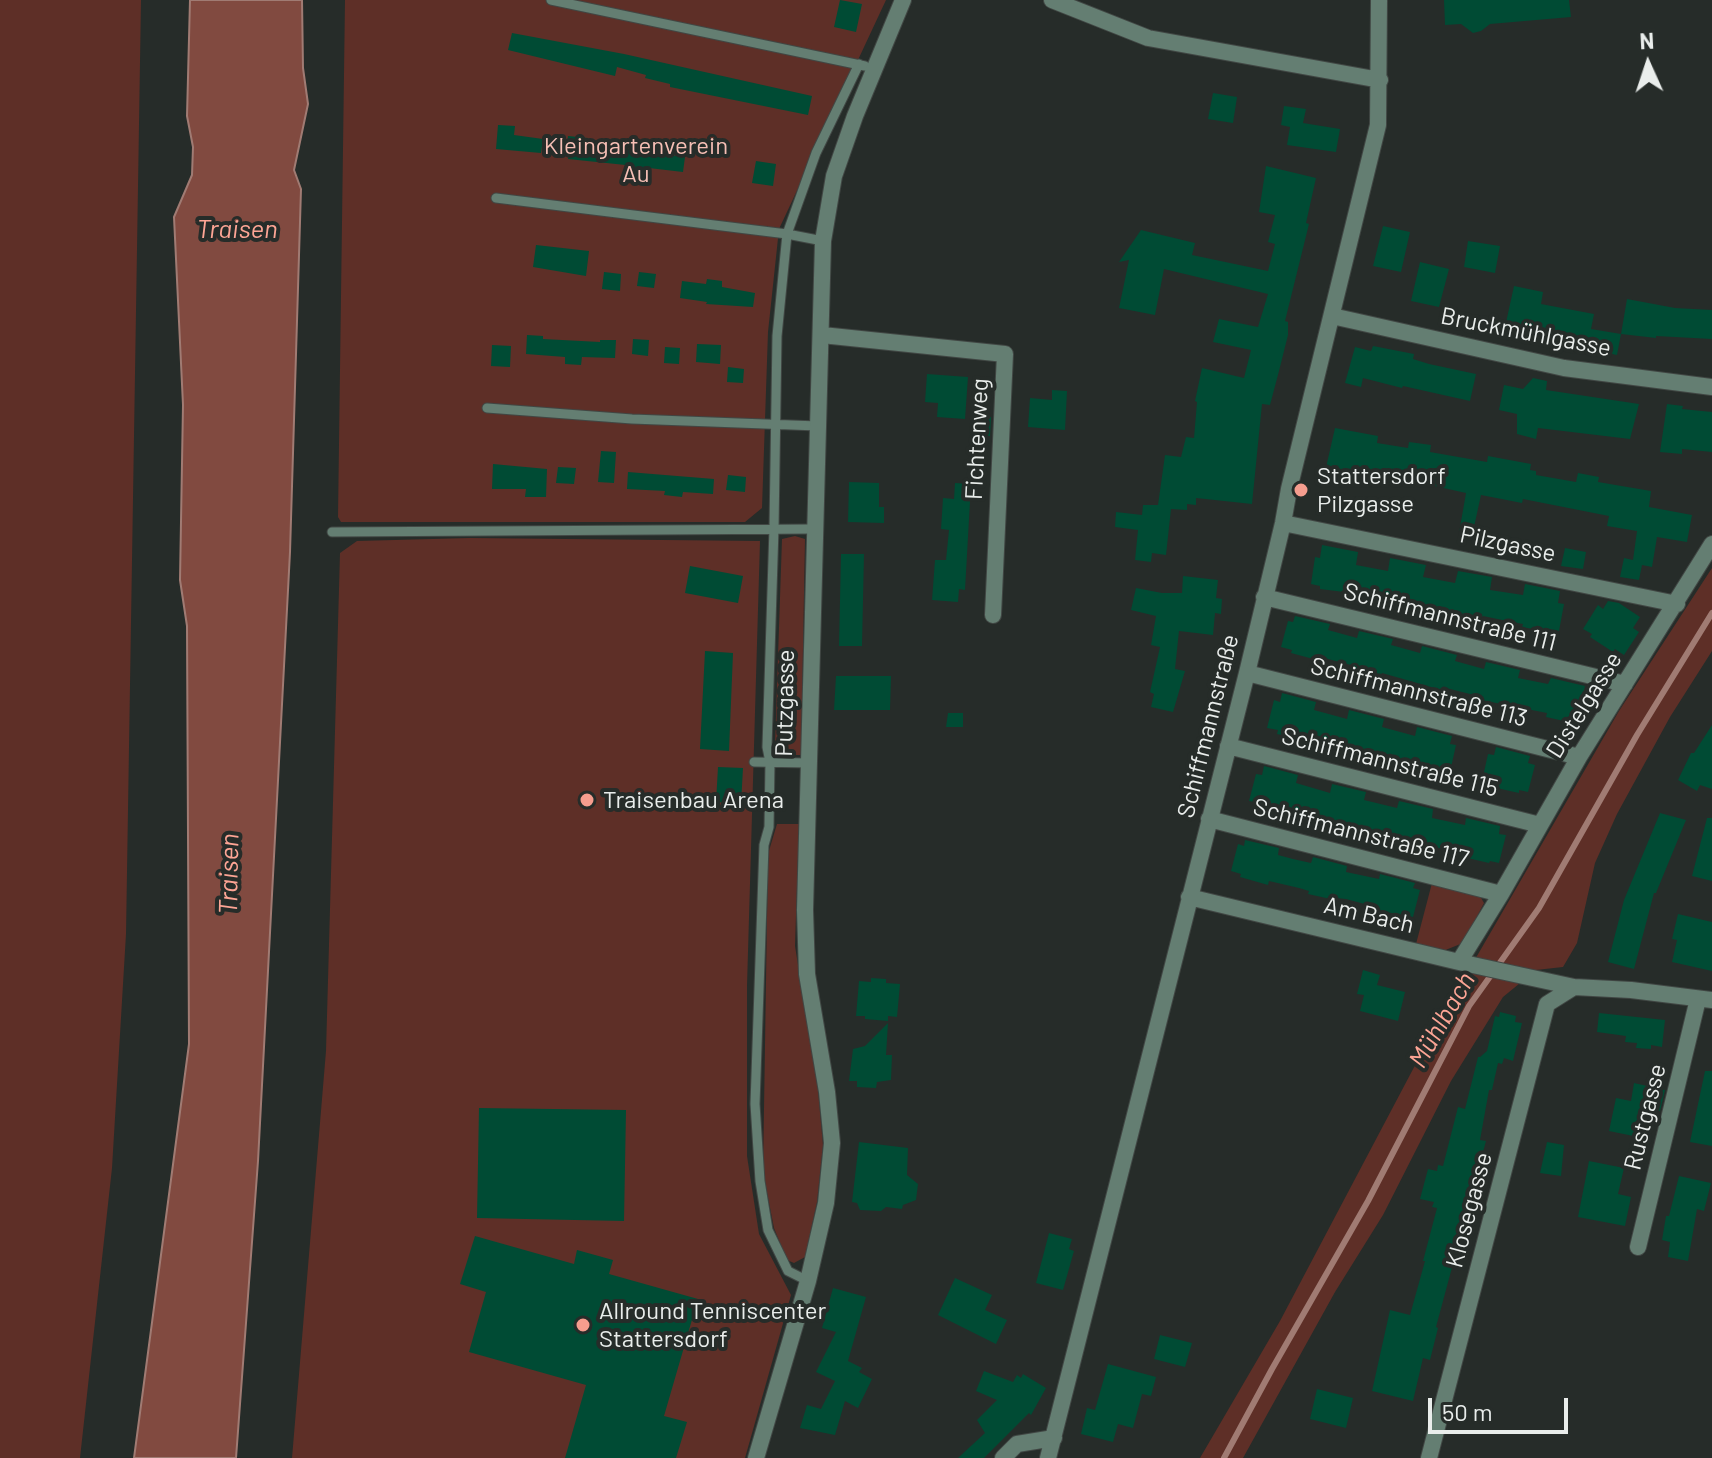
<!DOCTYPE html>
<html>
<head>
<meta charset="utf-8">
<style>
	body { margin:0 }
	#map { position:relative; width:1712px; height:1458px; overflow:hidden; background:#262c29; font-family:Barlow,sans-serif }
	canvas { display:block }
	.north { position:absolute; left:1608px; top:24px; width:80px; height:80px; -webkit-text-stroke:6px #262c29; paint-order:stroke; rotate:357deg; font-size:22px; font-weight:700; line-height:32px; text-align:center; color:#e9edeb }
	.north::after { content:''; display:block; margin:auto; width:28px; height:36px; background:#e9edeb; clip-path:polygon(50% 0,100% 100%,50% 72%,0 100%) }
	.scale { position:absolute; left:1428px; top:1398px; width:140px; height:36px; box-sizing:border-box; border:4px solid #e9edeb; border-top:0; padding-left:10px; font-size:24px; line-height:28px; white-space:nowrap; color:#e9edeb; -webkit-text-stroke:6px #262c29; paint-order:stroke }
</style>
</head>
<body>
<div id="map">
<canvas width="1712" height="1458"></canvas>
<div class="north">N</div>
<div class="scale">50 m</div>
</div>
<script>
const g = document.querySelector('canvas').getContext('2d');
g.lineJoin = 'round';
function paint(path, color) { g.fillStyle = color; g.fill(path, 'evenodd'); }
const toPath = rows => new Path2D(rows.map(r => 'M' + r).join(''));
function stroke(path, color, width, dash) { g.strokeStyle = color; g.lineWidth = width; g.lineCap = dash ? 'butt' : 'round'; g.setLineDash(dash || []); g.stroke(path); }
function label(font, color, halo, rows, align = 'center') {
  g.font = font + ' Barlow,sans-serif'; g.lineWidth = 8; g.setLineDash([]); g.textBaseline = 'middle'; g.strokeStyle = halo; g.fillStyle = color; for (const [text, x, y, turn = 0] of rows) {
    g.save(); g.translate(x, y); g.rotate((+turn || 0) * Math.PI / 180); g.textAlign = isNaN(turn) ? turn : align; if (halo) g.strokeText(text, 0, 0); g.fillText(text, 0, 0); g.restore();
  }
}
paint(toPath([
	[0,0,141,0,126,934,112,1168,80,1458,0,1458],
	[345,0,886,0,779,229,768,332,762,508,745,522,341,522,338,517],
	[795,536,805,539,801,755,779,755,775,745,782,539],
	[470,538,760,541,747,986,747,1156,759,1234,791,1295,745,1458,292,1458,326,1051,340,553,357,541],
	[1712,568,1712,651,1670,717,1617,814,1595,863,1577,943,1563,967,1536,970,1503,997,1451,1081,1383,1215,1335,1292,1243,1458,1200,1458,1280,1321,1430,1037,1619,711],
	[777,824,799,824,795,946,818,1090,823,1145,817,1202,805,1257,794,1263,787,1260,774,1228,763,1172,768,854],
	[1432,883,1480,896,1484,903,1463,943,1443,951,1416,944]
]), '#5e2f27');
const water = toPath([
	[190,0,302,0,303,68,308,104,294,170,301,189,290,552,258,1161,236,1458,134,1458,189,1044,187,626,180,580,183,405,174,217,192,175,193,147,187,116,190,0]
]);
paint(water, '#814a40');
stroke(water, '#a07b73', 2);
stroke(toPath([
	[1224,1458,1272,1369,1368,1201,1469,1006,1539,908,1637,735,1712,613]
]), '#a07b73', 6);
paint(toPath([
	[840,0,862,4,856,32,834,27],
	[1444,0,1569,0,1571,17,1490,24,1481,31,1473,33,1461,24,1445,25],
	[512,33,624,54,812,96,808,115,670,87,670,84,645,78,646,75,617,67,615,76,508,50],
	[1213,93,1237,97,1233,123,1208,119],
	[1284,106,1306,109,1303,123,1340,129,1336,152,1287,145,1290,127,1281,125],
	[498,125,515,126,514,135,543,139,541,153,496,149],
	[568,136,588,138,588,144,685,157,683,172,649,168,648,171,634,169,635,166,568,159,569,153,566,153],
	[756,161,776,164,773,186,752,183],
	[1266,166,1316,178,1306,223,1309,224,1285,321,1288,322,1288,335,1279,371,1270,405,1262,404,1252,504,1196,498,1196,505,1187,504,1187,510,1171,509,1166,555,1152,553,1151,562,1135,560,1138,530,1115,527,1116,512,1142,515,1143,505,1158,505,1165,455,1181,457,1186,437,1194,438,1197,402,1195,401,1202,368,1244,378,1251,350,1213,342,1219,319,1258,327,1268,294,1164,269,1155,315,1119,308,1129,260,1119,262,1141,230,1195,243,1192,255,1268,271,1275,244,1268,242,1275,215,1259,212],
	[1383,226,1410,232,1401,272,1373,266],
	[1468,241,1500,246,1495,273,1464,267],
	[536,245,589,251,586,276,533,267],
	[1420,262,1449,269,1439,307,1411,301],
	[604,272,621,274,620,291,602,289],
	[639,272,656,274,654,288,637,286],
	[707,279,722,281,722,287,755,293,753,307,706,304,707,302,680,298,682,281,706,284],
	[1514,286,1543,292,1541,304,1594,314,1591,329,1621,334,1617,355,1547,341,1548,336,1505,327],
	[1627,299,1675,308,1712,310,1712,339,1656,336,1656,338,1621,334],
	[527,335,543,336,543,339,600,342,600,340,616,340,615,358,582,357,581,365,565,364,565,357,526,354],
	[633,339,649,340,648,356,632,354],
	[697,344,721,345,720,364,696,362],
	[492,345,511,346,510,367,491,366],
	[1373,346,1414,354,1413,359,1429,364,1476,374,1470,401,1403,386,1402,388,1363,378,1361,387,1345,383,1355,347,1371,351],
	[665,347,680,348,679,364,664,363],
	[728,367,744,369,743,383,727,382],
	[927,374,968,377,965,419,937,417,938,403,925,402],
	[1533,378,1547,381,1546,390,1639,404,1630,439,1538,428,1536,439,1517,434,1517,414,1499,410,1504,385,1523,389],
	[1052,390,1067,391,1065,430,1028,427,1030,398,1052,400],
	[1667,404,1683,406,1682,409,1712,412,1712,452,1682,449,1682,454,1660,452],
	[972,415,991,417,990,436,971,435],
	[1335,428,1378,436,1377,443,1408,448,1409,442,1431,445,1430,452,1487,462,1488,456,1531,464,1530,470,1536,471,1536,475,1576,482,1578,473,1599,477,1598,482,1651,491,1649,507,1692,515,1687,542,1657,537,1652,567,1642,565,1639,580,1620,577,1624,558,1633,560,1637,531,1607,526,1609,516,1523,499,1522,503,1481,495,1472,536,1459,533,1466,493,1412,481,1411,483,1402,481,1401,485,1359,476,1359,480,1325,472],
	[601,451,616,452,614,483,598,482],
	[493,464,547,469,546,497,525,497,526,489,492,489],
	[558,467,576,468,574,484,556,483],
	[628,472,714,479,713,494,683,492,682,497,664,495,665,491,627,489],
	[728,475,746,477,745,492,726,490],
	[849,482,879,483,879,507,884,507,884,523,848,522],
	[955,483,971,484,965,590,959,589,958,602,932,600,935,560,946,560,949,530,941,529,943,498,954,499],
	[1322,545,1358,552,1356,565,1388,571,1390,558,1426,565,1423,577,1455,583,1458,571,1492,577,1490,590,1523,595,1525,584,1560,591,1558,603,1564,604,1559,631,1550,629,1549,632,1522,627,1523,624,1512,622,1483,616,1482,620,1455,614,1456,612,1445,609,1388,602,1388,599,1376,596,1320,589,1320,586,1311,584,1315,557,1320,558],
	[1565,548,1586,552,1583,569,1561,566],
	[841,554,864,554,862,646,839,646],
	[690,566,743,576,738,603,685,593],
	[1183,576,1218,580,1216,598,1222,599,1221,614,1215,613,1213,635,1179,631,1175,669,1185,671,1173,712,1151,707,1154,694,1150,692,1160,647,1151,645,1156,616,1131,610,1136,588,1162,593,1182,593],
	[1608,601,1619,603,1640,617,1633,628,1639,632,1624,655,1615,649,1613,652,1590,637,1592,634,1583,629,1598,605,1603,609],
	[1295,616,1330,624,1328,630,1357,638,1359,631,1393,639,1391,645,1420,653,1422,646,1457,655,1455,661,1484,669,1486,662,1520,670,1518,678,1548,684,1551,678,1585,686,1583,694,1590,695,1583,722,1574,720,1573,723,1546,717,1547,713,1481,700,1482,697,1446,688,1445,691,1382,673,1381,675,1355,669,1355,666,1328,659,1318,657,1317,660,1291,653,1292,650,1281,647,1288,621,1293,622],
	[705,651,733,653,729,751,700,749],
	[836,676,891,676,890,710,834,710],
	[1282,693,1316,702,1314,710,1347,719,1349,710,1384,719,1382,727,1415,736,1417,727,1452,736,1450,744,1456,745,1450,772,1440,770,1440,773,1413,767,1413,764,1403,761,1373,753,1372,757,1357,753,1345,750,1345,747,1305,737,1304,740,1277,734,1278,730,1267,728,1274,700,1280,702],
	[948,713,963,713,963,727,946,727],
	[1712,725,1712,789,1700,785,1697,791,1678,780,1691,753,1694,753],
	[1496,747,1530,756,1528,763,1535,765,1528,792,1519,790,1519,793,1492,787,1493,783,1482,781,1488,754,1494,755],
	[1264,766,1298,775,1296,783,1330,793,1332,784,1366,792,1364,800,1397,808,1399,801,1433,809,1432,818,1465,825,1466,818,1500,826,1499,834,1506,835,1499,863,1490,861,1489,863,1463,857,1464,854,1422,844,1421,847,1407,843,1395,840,1396,837,1355,827,1354,830,1327,824,1328,820,1287,810,1286,814,1259,807,1260,803,1249,801,1256,774,1262,775],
	[718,767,743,768,741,804,716,802],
	[1660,813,1686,820,1656,893,1654,893,1634,969,1608,962,1624,900],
	[1707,818,1712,818,1712,881,1692,876],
	[1245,840,1279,848,1278,855,1293,859,1311,863,1313,857,1347,866,1346,872,1379,879,1380,874,1415,883,1413,888,1420,890,1413,917,1376,910,1376,907,1346,899,1336,898,1335,900,1308,894,1309,891,1299,888,1269,881,1268,885,1240,877,1241,874,1231,871,1238,844,1244,846],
	[1678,914,1712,922,1712,971,1672,962,1677,940,1672,939],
	[1363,970,1380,975,1377,985,1405,992,1398,1021,1360,1011,1364,995,1357,994],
	[871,978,886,979,886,983,900,984,897,1017,888,1016,888,1021,865,1019,865,1016,856,1016,859,981,871,982],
	[1500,1012,1516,1016,1515,1022,1522,1023,1513,1061,1504,1058,1502,1064,1498,1063,1492,1090,1489,1090,1480,1140,1486,1141,1436,1327,1438,1328,1430,1360,1423,1358,1413,1401,1372,1391,1390,1310,1410,1315,1425,1261,1423,1261,1437,1208,1432,1207,1434,1202,1420,1199,1428,1169,1437,1171,1438,1165,1443,1166,1458,1107,1465,1109,1478,1057,1480,1057,1487,1051,1495,1016,1499,1017],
	[1599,1013,1665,1020,1662,1047,1651,1045,1651,1049,1636,1048,1637,1043,1625,1042,1626,1036,1597,1032],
	[888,1023,886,1055,892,1055,891,1080,877,1082,876,1088,857,1087,857,1081,849,1081,853,1049,865,1046],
	[1705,1071,1712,1071,1712,1146,1690,1142],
	[1634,1083,1665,1090,1660,1111,1650,1108,1643,1138,1609,1131,1616,1098,1631,1101],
	[479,1108,626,1110,624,1221,477,1218],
	[859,1142,908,1148,907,1175,918,1184,916,1200,903,1205,902,1209,886,1207,881,1211,860,1210,857,1203,852,1202],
	[1547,1142,1564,1145,1561,1176,1540,1173],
	[1589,1161,1624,1168,1618,1194,1631,1197,1625,1226,1578,1217],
	[1679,1176,1711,1183,1704,1211,1697,1209,1688,1261,1668,1257,1670,1242,1662,1240,1666,1216,1669,1216],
	[1049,1233,1072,1239,1069,1249,1074,1251,1063,1290,1036,1283],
	[475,1236,574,1264,577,1250,613,1260,609,1274,698,1299,664,1416,687,1422,676,1458,565,1458,586,1385,469,1352,486,1292,460,1284],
	[955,1278,992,1295,985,1310,1007,1320,996,1344,938,1315],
	[833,1288,866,1297,848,1361,862,1368,859,1372,872,1379,858,1408,845,1401,835,1435,800,1428,807,1405,821,1409,835,1381,816,1372,836,1332,822,1328],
	[1160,1335,1192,1343,1185,1367,1154,1359],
	[1108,1364,1156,1377,1151,1396,1142,1394,1133,1428,1118,1424,1113,1442,1081,1434,1087,1408,1095,1410],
	[984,1371,1013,1382,1017,1375,1021,1378,1023,1374,1046,1388,1031,1415,1029,1413,984,1458,958,1458,985,1433,977,1420,997,1400,976,1391],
	[1317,1389,1353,1398,1346,1428,1310,1419]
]), '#004b34');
const lane = toPath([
	[551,0,865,66],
	[496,198,787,234,823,241],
	[487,408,632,419,818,426],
	[332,532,814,529],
	[754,762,808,763],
	[808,1281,788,1271,768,1230,760,1181,755,1104,764,845,769,827,770,762,767,747,774,528,777,336,787,234,816,153,859,64]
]);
const street = toPath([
	[1052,0,1148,38,1380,80],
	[1332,316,1564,368,1712,387],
	[822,335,1005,354,993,615],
	[1283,523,1677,604],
	[1264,597,1625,684],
	[1247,673,1579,757],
	[1228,746,1540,825],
	[1209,819,1501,894],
	[1189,897,1459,962,1501,894,1579,757,1712,544],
	[1459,962,1574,987,1631,990,1712,1000],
	[1638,1247,1698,999],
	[756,1458,808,1281,826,1203,832,1143,827,1092,807,974,805,910,823,241,834,176,855,116,903,0],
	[1003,1458,1017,1444,1054,1438],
	[1048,1458,1247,673,1283,523,1289,489,1378,125,1379,0],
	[1429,1458,1547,1004,1574,987]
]);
stroke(lane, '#414744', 11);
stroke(street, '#414744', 18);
stroke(lane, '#647e72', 9);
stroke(street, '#647e72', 16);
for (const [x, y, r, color] of [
	[1301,490,8,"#f59d8e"],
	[587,800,8,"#f59d8e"],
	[583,1325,8,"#f59d8e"]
]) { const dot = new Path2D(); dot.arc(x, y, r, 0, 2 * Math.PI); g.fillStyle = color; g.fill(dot); stroke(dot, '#262c29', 3); }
label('24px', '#f6bfb5', '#262c29', [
	["Kleingartenverein",636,146],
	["Au",636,174]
]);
label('24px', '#e9edeb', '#262c29', [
	["Bruckmühlgasse",1526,332,11],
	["Fichtenweg",977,439,-87],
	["Pilzgasse",1508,544,12],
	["Schiffmannstraße 111",1450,617,14],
	["Schiffmannstraße 113",1419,692,14],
	["Putzgasse",785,703,-89],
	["Distelgasse",1584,705,-58],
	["Schiffmannstraße",1208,726,-76],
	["Schiffmannstraße 115",1390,762,14],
	["Schiffmannstraße 117",1361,833,14],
	["Am Bach",1369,915,13],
	["Rustgasse",1645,1117,-76],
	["Klosegasse",1469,1210,-75]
]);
label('24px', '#e9edeb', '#262c29', [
	["Stattersdorf",1317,476],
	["Pilzgasse",1317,504],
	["Traisenbau Arena",603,800],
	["Allround Tenniscenter",599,1311],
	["Stattersdorf",599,1339]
], 'left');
label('italic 26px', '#fda595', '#262c29', [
	["Traisen",237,229],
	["Traisen",229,874,-89],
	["Mühlbach",1442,1020,-60]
]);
</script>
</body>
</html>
